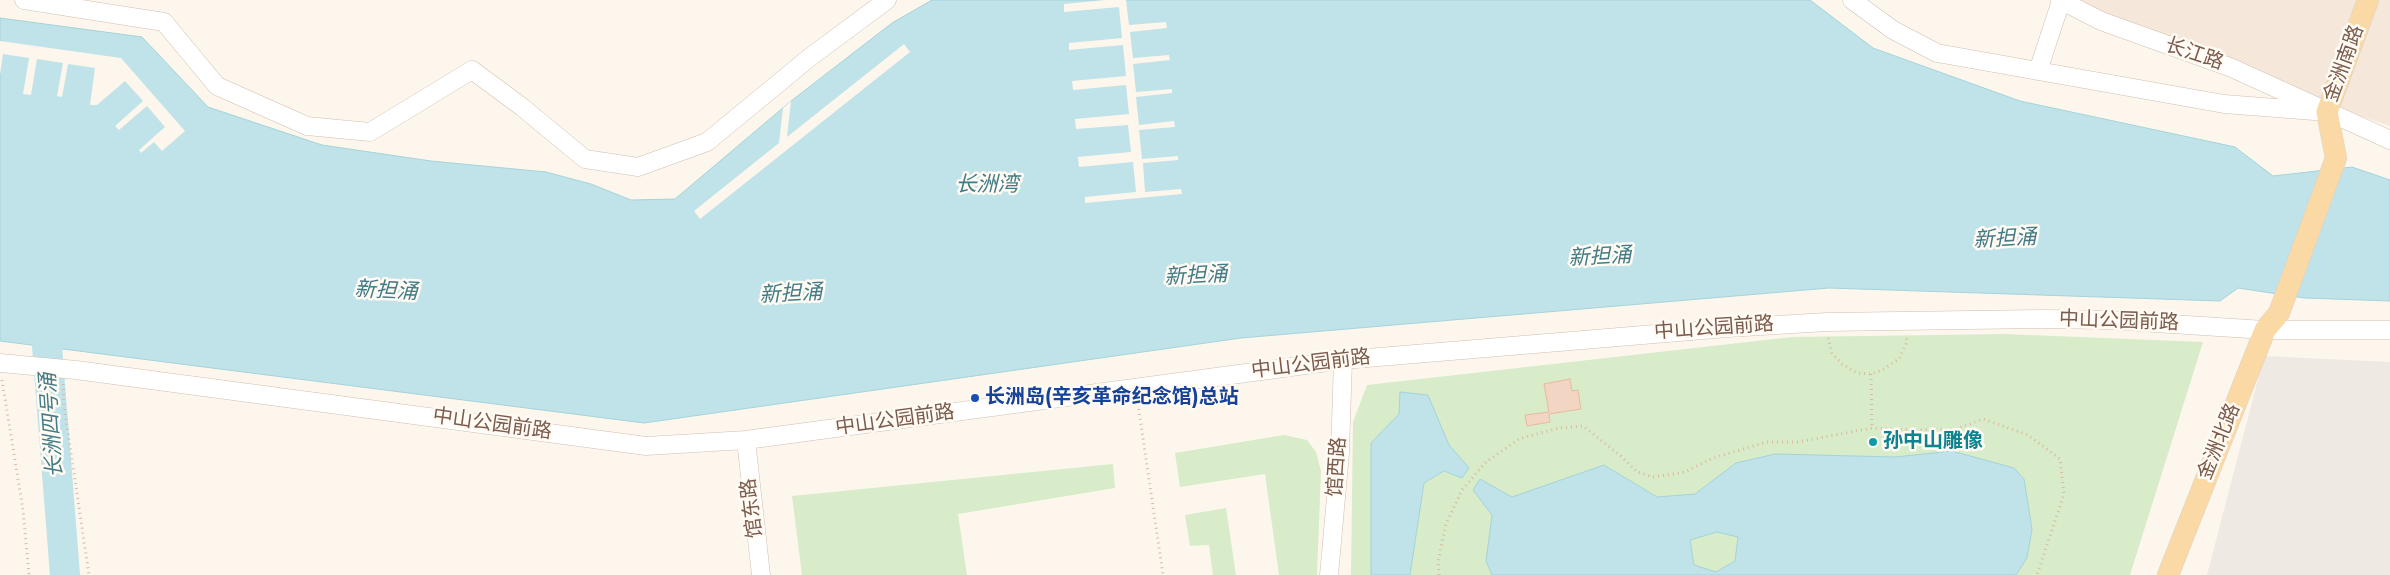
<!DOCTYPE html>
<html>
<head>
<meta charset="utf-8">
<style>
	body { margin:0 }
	canvas { display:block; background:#fdf6ec }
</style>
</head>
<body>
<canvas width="2390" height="575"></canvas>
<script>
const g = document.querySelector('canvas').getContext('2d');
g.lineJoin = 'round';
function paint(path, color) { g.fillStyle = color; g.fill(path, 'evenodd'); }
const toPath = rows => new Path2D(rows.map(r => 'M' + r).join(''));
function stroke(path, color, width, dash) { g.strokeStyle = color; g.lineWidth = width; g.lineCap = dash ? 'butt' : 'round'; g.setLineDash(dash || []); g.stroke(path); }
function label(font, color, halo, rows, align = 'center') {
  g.font = font + ' Jost,"Noto Sans SC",sans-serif'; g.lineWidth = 5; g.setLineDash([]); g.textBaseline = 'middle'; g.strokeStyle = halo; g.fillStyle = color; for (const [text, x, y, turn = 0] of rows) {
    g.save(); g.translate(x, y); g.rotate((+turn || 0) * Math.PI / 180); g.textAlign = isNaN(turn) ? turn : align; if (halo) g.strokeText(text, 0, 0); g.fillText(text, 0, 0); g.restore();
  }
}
paint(toPath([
	[2068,0,2390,0,2390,126,2343,110]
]), '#f5e8da');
paint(toPath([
	[2264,356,2390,362,2390,575,2207,575]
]), '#efe9e4');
paint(toPath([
	[2005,334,2203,342,2130,575,1351,575,1353,422,1367,385,1792,337],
	[1284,435,1307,440,1316,452,1321,471,1317,575,1279,575,1265,474,1180,487,1175,453],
	[1113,464,1115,488,958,514,967,575,802,575,792,496],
	[1226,508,1236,575,1213,575,1209,545,1190,546,1185,515]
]), '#d8ecc9');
const water = toPath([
	[932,0,1810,0,1873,48,2020,101,2235,147,2273,176,2352,167,2390,180,2390,301,2304,298,2238,288,2220,301,1829,288,1241,338,644,423,0,341,0,18,142,37,208,107,322,145,431,161,546,172,591,184,631,200,675,199,791,101,892,23,932,0],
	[1400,392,1428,395,1449,445,1469,468,1462,478,1444,471,1424,483,1410,575,1371,575,1371,443,1399,414,1400,392],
	[1952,451,2014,468,2024,479,2032,529,2027,558,2016,575,1492,575,1486,561,1492,515,1473,490,1480,479,1512,497,1604,465,1657,497,1695,494,1736,463,1775,454,1895,457,1952,451],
	[1717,532,1738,537,1735,561,1716,572,1694,565,1690,540,1717,532]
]);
paint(water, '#bfe3e8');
stroke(water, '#a5d3da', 1);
paint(toPath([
	[1105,0,1126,0,1129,25,1166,22,1167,28,1130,32,1133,58,1169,55,1170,60,1133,64,1136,92,1172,89,1172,93,1136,97,1139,125,1174,121,1175,127,1139,130,1142,159,1178,156,1178,160,1143,163,1145,192,1181,189,1182,194,1085,203,1085,197,1136,192,1133,162,1079,167,1078,157,1131,152,1128,125,1076,129,1075,119,1129,114,1126,85,1073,90,1072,81,1126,76,1123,45,1069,50,1069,43,1122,38,1119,7,1064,12,1064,4],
	[0,41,121,58,185,131,162,151,154,142,141,153,139,150,165,127,147,106,119,130,115,126,143,101,125,81,97,105,90,105,95,68,68,64,62,97,57,96,63,63,37,59,31,95,23,94,29,58,3,54,0,75],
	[904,44,910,52,700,219,694,211,779,143,783,108,791,101,787,137]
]), '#fdf6ec');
stroke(toPath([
	[44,308,65,575]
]), '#bfe3e8', 30);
const building = toPath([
	[1570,379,1572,391,1578,390,1581,409,1549,414,1550,422,1527,426,1525,415,1549,412,1544,384,1570,379]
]);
paint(building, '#f3d5c3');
stroke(building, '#e6bba3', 1);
const minor = toPath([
	[24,0,164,22,217,86,307,126,370,132,472,70,522,107,585,159,638,167,707,142,809,58,887,0],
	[1852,0,1893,30,1937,53,2224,104,2327,112],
	[2060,0,2101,21,2232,68,2390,140],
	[2038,71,2061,1],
	[0,363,76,370,646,446,746,440,1343,360,1727,328,1827,322,2041,319,2109,320,2265,330,2390,330],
	[746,440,761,575],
	[1329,575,1340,453,1343,360]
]);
const major = toPath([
	[2168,575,2265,330,2279,313,2336,158,2327,112,2368,0]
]);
stroke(minor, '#d1beb0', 19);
stroke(major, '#dad1cd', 22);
stroke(toPath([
	[1828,338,1832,353,1842,364,1857,373,1871,374,1882,370,1899,359,1906,344,1907,336],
	[1871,374,1872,428],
	[2,380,23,510,29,575],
	[63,384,64,406,89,575],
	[1138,404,1163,575],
	[1439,575,1438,562,1446,524,1462,490,1486,462,1519,439,1559,428,1583,426,1621,456,1637,472,1653,477,1685,472,1713,458,1767,442,1798,442,1872,428,1915,430,1956,429,1983,419,2028,435,2060,459,2064,494,2037,575]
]), '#d9b8a5', 3, [1, 4]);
stroke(minor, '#fff', 18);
stroke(major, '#fbd9a5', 21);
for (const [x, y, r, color] of [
	[975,398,5,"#1a4fb4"],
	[1873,442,5,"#0f9aa8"]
]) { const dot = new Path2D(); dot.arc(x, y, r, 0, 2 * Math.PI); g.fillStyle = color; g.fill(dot); stroke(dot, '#fffaf3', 2); }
label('20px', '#7a5c4d', '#fffaf3', [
	["长江路",2194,55,19],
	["金洲南路",2345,64,-70],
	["中山公园前路",2119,322,2],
	["中山公园前路",1714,329,-4],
	["中山公园前路",1311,365,-7],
	["中山公园前路",895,421,-8],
	["中山公园前路",492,425,8],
	["金洲北路",2220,442,-68],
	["馆西路",1338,467,-86],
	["馆东路",753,508,-97]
]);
label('bold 20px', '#164399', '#fffaf3', [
	["长洲岛(辛亥革命纪念馆)总站",985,398]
], 'left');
label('bold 20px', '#0d838f', '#fffaf3', [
	["孙中山雕像",1883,442]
], 'left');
label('italic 21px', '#437c86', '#fffaf3', [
	["长洲湾",987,186],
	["新担涌",2005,240,-3],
	["新担涌",1600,258,-3],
	["新担涌",1196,277,-3],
	["新担涌",386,292,3],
	["新担涌",791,295,-3],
	["长洲四号涌",53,425,-94]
]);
</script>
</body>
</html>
